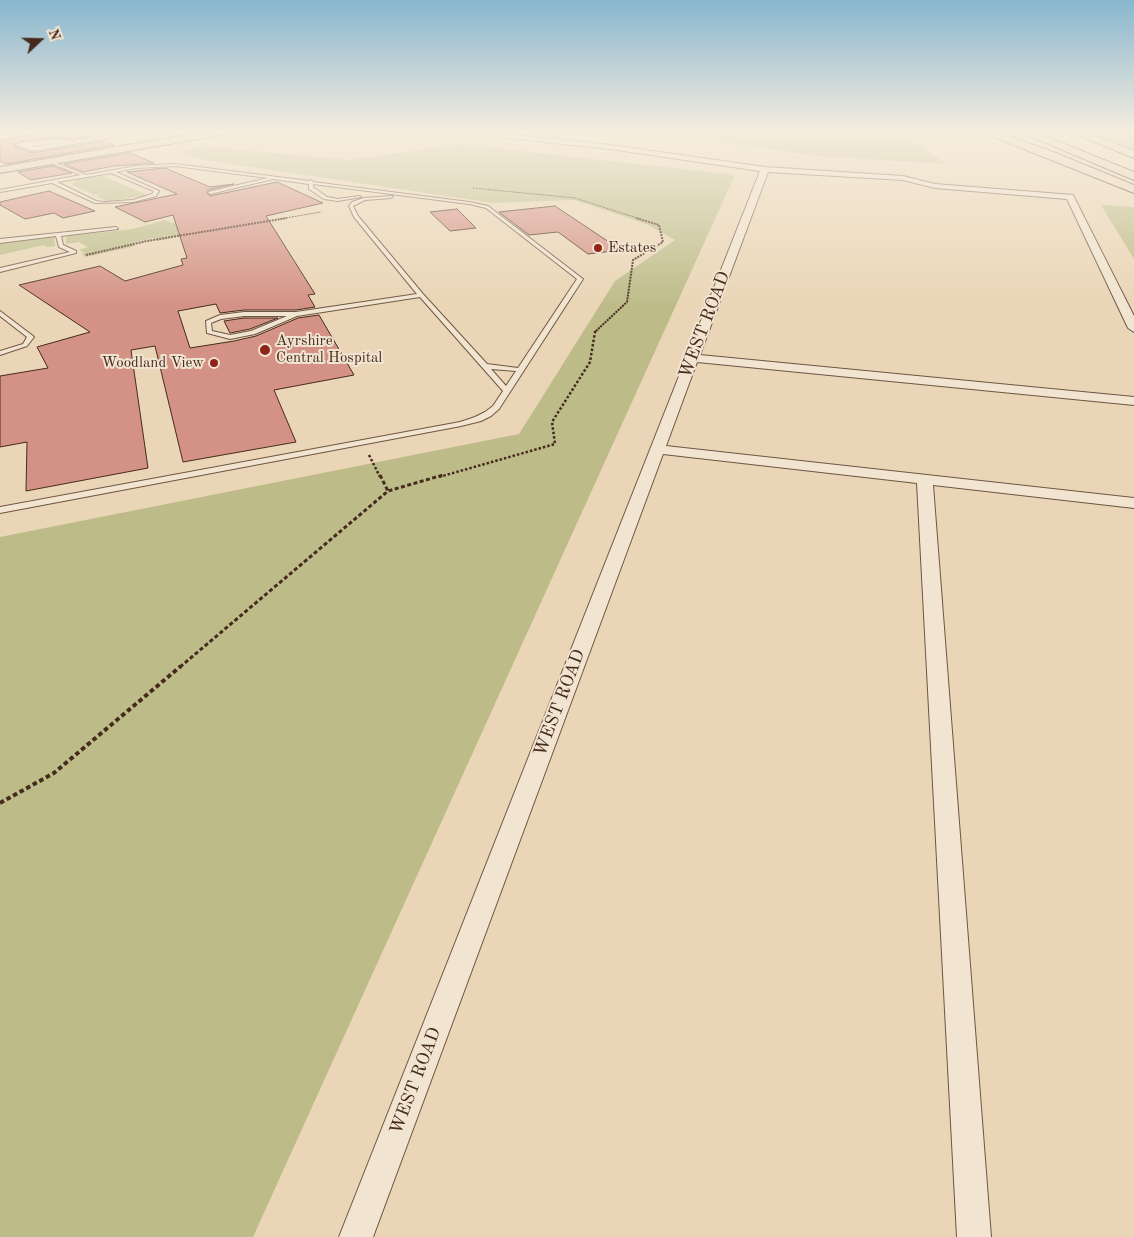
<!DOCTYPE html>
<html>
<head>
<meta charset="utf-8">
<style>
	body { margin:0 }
	#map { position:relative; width:1134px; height:1237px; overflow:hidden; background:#ead6b6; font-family:"Old Standard TT",serif }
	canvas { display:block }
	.north { position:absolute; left:15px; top:15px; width:50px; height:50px; -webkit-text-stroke:4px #f1e4d0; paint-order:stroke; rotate:69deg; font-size:14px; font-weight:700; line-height:20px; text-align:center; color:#462a1d }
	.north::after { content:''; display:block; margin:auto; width:18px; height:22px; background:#462a1d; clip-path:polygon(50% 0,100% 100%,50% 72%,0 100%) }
</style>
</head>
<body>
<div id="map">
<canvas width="1134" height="1237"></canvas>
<div class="north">N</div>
</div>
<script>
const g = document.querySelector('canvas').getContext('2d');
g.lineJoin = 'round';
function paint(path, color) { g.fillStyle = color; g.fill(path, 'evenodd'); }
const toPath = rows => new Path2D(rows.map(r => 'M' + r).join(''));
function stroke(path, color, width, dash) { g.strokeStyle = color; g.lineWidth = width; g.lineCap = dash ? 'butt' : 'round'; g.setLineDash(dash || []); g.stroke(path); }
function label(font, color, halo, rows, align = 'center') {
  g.font = font + ' "Old Standard TT",serif'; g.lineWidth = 4; g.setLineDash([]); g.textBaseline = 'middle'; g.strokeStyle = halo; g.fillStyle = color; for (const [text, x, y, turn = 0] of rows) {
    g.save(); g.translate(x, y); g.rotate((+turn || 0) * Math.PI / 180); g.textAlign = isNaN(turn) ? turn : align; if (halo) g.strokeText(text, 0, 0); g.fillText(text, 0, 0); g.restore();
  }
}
paint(toPath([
	[661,132,953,132,979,141,911,139,946,164,813,156],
	[1083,132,1134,132,1134,152],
	[461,144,735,175,253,1237,0,1237,0,537,519,434,615,281,675,240,646,224,574,200,493,203,204,160,178,152,200,146,349,160],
	[103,176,145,194,145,196,108,201,96,196,106,192,94,195,72,185,73,182,83,178],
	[1101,205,1134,207,1134,259],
	[165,220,171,223,196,221,229,225,158,241,153,238,132,243,136,246,86,257,81,254,85,253,79,250,88,247,79,242,66,244,66,238,68,236,133,229],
	[54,237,55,246,47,247,44,245,0,255,0,244]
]), '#bdbc89');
const building = toPath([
	[41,132,85,132,93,136,74,139,60,137,20,141,14,146,33,153,104,141,114,145,6,164,0,161,0,141,41,132],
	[130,153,154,163,114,166,83,172,64,164,130,153],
	[53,166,72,173,31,180,18,172,53,166],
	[165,168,210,187,234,184,208,190,207,193,210,196,277,182,323,203,266,216,315,294,308,295,315,307,296,310,244,310,220,313,216,304,178,311,190,348,234,341,256,336,298,318,319,315,354,375,274,390,296,442,183,462,155,346,131,350,148,468,26,491,27,442,0,447,0,376,48,368,37,347,90,332,19,285,100,266,125,281,183,265,181,259,187,258,173,215,145,222,115,207,177,194,127,172,165,168],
	[49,191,95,211,63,218,54,213,25,219,0,205,0,202,49,191],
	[555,206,621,250,588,254,558,232,529,235,499,212,555,206],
	[457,209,476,228,450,231,430,212,457,209],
	[244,318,278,318,250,329,230,333,224,321,244,318]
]);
paint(building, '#d49286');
stroke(building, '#462a1d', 1);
const service = toPath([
	[522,132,539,132,496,137,494,136,522,132],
	[546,132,553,132,564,136,551,142,550,140,559,136,546,132],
	[51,161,86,175,136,166,175,164,309,181,311,180,313,182,469,202,488,206,583,279,499,409,491,416,481,421,461,426,0,513,0,507,460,422,475,417,485,412,493,406,503,391,420,297,297,316,255,334,230,339,207,333,206,321,220,315,244,312,296,312,417,294,354,217,349,206,352,202,364,198,393,196,391,198,365,200,353,206,358,216,423,294,487,364,518,368,577,279,486,208,469,204,313,184,313,187,327,197,338,199,359,196,361,197,338,201,324,199,309,189,309,184,273,179,210,194,208,192,268,178,175,166,136,168,116,172,159,191,156,196,133,202,95,203,52,183,0,192,0,190,81,175,51,163,51,161],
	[111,173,154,191,152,194,133,200,104,202,96,201,57,182,111,173],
	[244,316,287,316,251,331,230,335,212,331,211,323,221,319,244,316],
	[491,369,516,371,506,386,491,369],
	[116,227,118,229,61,236,63,245,76,251,76,253,0,272,0,268,70,252,59,247,56,236,0,243,0,239,116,227],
	[0,311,33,336,34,337,27,346,0,355,0,351,23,344,27,337,0,316,0,311]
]);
const minor = toPath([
	[125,132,142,132,33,151,16,145,20,143,60,139,74,141,125,132],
	[54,144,33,147,31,146,54,144],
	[451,132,485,132,610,145,765,167,903,176,935,184,1073,195,1134,316,1134,332,1128,328,1067,199,935,188,903,180,768,172,700,355,1134,397,1134,405,697,362,666,446,1134,498,1134,508,933,485,991,1237,957,1237,917,483,663,454,373,1237,339,1237,760,171,610,149,451,132]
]);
const primary = toPath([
	[202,132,227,132,222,135,0,173,0,167,202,132],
	[981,132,997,132,1051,151,1134,185,1134,193,981,132],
	[1070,132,1085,132,1134,151,1134,158,1070,132]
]);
const trunk = toPath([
	[1020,132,1035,132,1134,172,1134,180,1020,132]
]);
stroke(service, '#6f5543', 2);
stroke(minor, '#6f5543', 2);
stroke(primary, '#462a1d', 2);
stroke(trunk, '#462a1d', 2);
stroke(toPath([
	[473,188,575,198,640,219],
	[280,219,321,212]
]), '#462a1d', 1, [2, 1]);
stroke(toPath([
	[86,255,147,241,287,218],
	[596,331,627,302,633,260,663,242,659,225,636,218]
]), '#462a1d', 2, [2, 1]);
stroke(toPath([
	[369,455,380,477],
	[439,477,555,444,552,422,590,362,595,332,598,330]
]), '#462a1d', 2.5, [2.5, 2]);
stroke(toPath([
	[380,475,388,491],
	[180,667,388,491,443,475]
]), '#462a1d', 3, [4, 2.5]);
stroke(toPath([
	[0,803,54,773,181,666]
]), '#462a1d', 4, [4.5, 3]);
paint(service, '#f1e4d0');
paint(minor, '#f1e4d0');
paint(primary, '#ead6b6');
paint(trunk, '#ead6b6');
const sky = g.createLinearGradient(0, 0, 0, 306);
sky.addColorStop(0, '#88b6ce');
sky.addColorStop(0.43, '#f6edde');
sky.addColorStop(1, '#f6edde00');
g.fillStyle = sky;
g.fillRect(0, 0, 1134, 306);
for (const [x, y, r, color] of [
	[598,248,5,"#8f2418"],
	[265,350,6,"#8f2418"],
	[214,363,5,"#8f2418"]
]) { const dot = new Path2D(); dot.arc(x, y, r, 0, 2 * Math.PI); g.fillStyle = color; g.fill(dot); stroke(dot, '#f1e4d0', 2); }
label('15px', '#462a1d', '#f1e4d0', [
	["Estates",608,248],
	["Ayrshire",276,341],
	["Central Hospital",276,358],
	["Woodland View",204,363,"right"]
], 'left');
label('18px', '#462a1d', '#f1e4d0', [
	["WEST ROAD",705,325,-69],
	["WEST ROAD",560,703,-69],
	["WEST ROAD",416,1081,-69]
]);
</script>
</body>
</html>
